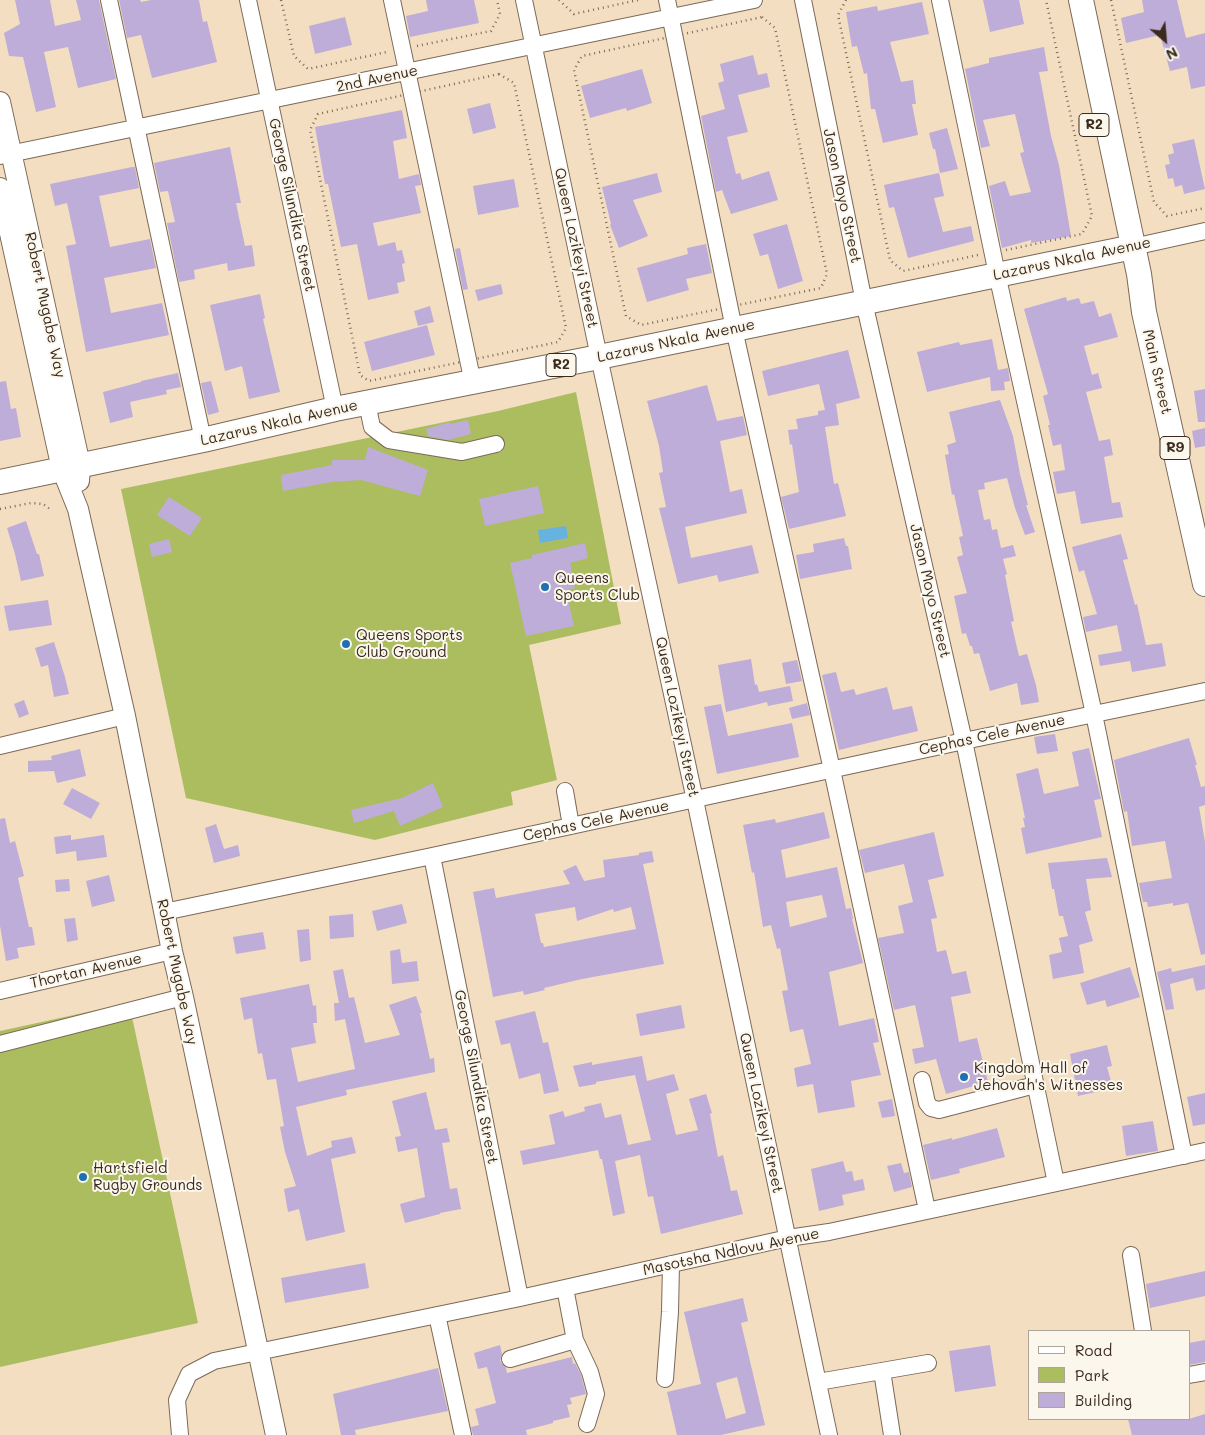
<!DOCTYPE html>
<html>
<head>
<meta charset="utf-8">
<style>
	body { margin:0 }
	#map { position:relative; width:1205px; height:1435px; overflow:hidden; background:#f4dec1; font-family:Mali,sans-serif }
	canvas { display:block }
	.legend { position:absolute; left:1028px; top:1330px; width:162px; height:90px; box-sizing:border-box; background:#fbf7ec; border:1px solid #aea59a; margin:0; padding:6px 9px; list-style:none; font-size:15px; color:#3b2a1e }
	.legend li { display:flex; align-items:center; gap:10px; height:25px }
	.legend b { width:25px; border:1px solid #aea59a }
	.north { position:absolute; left:1140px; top:15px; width:50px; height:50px; -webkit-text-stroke:4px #fbf7ec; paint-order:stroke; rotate:153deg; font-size:14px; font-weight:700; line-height:20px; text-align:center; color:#3b2a1e }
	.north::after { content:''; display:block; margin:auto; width:18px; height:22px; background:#3b2a1e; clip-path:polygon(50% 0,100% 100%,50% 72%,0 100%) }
</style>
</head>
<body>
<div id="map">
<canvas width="1205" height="1435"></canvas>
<ul class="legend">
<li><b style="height:6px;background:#fff"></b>Road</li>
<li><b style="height:14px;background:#acbd60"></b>Park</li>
<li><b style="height:14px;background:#bdadd8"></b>Building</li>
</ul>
<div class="north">N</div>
</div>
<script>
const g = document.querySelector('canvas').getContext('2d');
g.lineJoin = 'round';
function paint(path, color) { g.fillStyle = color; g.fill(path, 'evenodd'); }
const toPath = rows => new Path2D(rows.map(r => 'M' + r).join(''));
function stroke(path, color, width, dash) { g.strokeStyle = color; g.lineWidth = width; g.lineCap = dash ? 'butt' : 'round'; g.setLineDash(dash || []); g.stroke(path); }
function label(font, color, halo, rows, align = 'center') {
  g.font = font + ' Mali,sans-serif'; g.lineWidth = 4; g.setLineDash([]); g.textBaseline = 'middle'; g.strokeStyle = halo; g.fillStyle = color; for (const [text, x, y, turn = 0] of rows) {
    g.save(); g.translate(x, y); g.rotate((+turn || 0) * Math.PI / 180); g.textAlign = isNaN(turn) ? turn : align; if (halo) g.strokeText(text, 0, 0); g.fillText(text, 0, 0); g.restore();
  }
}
paint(toPath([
	[576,392,621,624,529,645,557,780,511,792,513,805,375,840,186,798,121,489,498,411],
	[129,1003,198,1323,0,1367,0,1031]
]), '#acbd60');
paint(toPath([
	[566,526,568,538,540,543,538,530]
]), '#67b3e0');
paint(toPath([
	[15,0,50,0,55,26,81,20,76,0,99,0,116,79,78,88,68,47,44,52,56,107,36,112,23,57,9,56,4,33,20,24],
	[119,0,140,0,141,2,151,0,199,0,203,22,207,21,217,62,152,78,141,35,127,38],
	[426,0,474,0,479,23,410,37,406,16,428,11],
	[983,0,1019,0,1024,24,990,32],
	[1142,0,1177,0,1186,38,1205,33,1205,86,1191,89,1187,67,1170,71,1160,35,1126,43,1121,18,1144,12],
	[922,2,929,34,890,42,901,82,913,80,916,104,912,104,918,135,883,143,875,109,871,109,867,73,864,74,857,46,852,47,846,12,877,6,878,11],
	[345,17,352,45,315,54,309,26],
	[1044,47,1048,71,1039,72,1051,136,1059,165,1071,236,1031,243,1031,240,1002,248,989,186,1005,181,1010,196,1031,192,1020,153,1024,152,1015,114,983,120,990,146,981,148,965,69,989,63,989,58],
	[753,55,758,75,767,73,770,87,738,95,748,132,727,137,736,174,740,173,742,180,769,171,778,200,731,214,722,190,716,192,701,116,725,109,718,83,724,81,720,64],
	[642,69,652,103,627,111,626,108,590,118,581,86],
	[490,103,496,128,473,134,467,109],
	[402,110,407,138,393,141,399,179,419,174,421,185,415,186,421,213,373,223,378,246,395,242,397,251,402,250,405,263,402,264,405,281,397,283,399,293,368,300,357,244,341,247,328,184,325,184,315,127],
	[947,128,958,169,940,173,935,149,933,149,929,133],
	[1194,139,1205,189,1184,194,1182,185,1175,187,1173,178,1168,179,1165,165,1170,164,1168,155,1174,153,1172,144],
	[230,147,241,203,236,203,245,246,252,245,255,266,228,271,227,263,194,270,195,279,179,282,167,223,175,222,168,191,160,192,154,163],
	[132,167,135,167,139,188,99,196,110,247,150,239,156,268,104,278,111,313,162,303,169,335,86,352,66,246,76,244,67,203,55,206,50,184],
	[657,173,662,192,633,200,648,236,619,248,610,225,611,224,602,187],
	[939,173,944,196,934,198,943,232,971,226,974,241,908,258,894,207,889,208,884,185],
	[514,179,519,207,478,215,473,186],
	[787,224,803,281,778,289,768,254,760,256,753,234],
	[706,244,712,273,686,279,689,290,647,302,637,268,688,254,687,248],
	[460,248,468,289,463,290,455,249],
	[501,284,503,294,478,301,475,290],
	[260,294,265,318,263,319,280,392,249,399,242,366,225,371,210,305],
	[1066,297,1067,301,1079,298,1081,304,1094,301,1099,317,1111,313,1118,337,1084,346,1092,375,1098,373,1102,388,1086,392,1099,441,1110,439,1113,455,1104,457,1112,503,1120,502,1123,517,1081,524,1075,491,1057,494,1053,472,1065,470,1061,444,1053,446,1048,425,1050,425,1043,396,1048,394,1024,309],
	[430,306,434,322,418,326,414,311],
	[427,325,435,355,372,371,364,342],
	[992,339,998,370,1008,368,1010,381,1004,382,1005,390,991,391,990,377,927,392,917,352,959,342,960,345],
	[848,350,860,398,836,404,839,425,825,427,834,484,838,483,846,516,789,529,781,497,799,492,792,444,790,445,788,430,798,429,796,419,818,415,818,411,825,410,819,384,768,396,762,371],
	[178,373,181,387,166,390,167,394,130,402,133,417,110,423,103,392,141,382,141,381],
	[6,381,11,409,16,408,21,437,0,441,0,382],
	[211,381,219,412,208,415,201,383],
	[707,385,717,421,743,416,747,435,720,441,730,492,742,489,747,513,685,527,691,558,752,545,759,573,719,582,717,575,678,584,659,508,666,507,659,473,663,472,659,446,647,401],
	[1205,389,1205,422,1198,422,1194,391],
	[1000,400,1013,436,1020,474,1028,505,1026,505,1035,532,1025,535,1015,508,1007,478,984,483,985,489,978,490,984,520,990,519,992,530,997,529,1001,548,1013,545,1016,556,1003,559,1007,574,1005,575,1014,621,1011,622,1019,656,1027,654,1036,685,1039,702,1021,705,1017,683,990,691,979,653,974,654,972,646,970,646,966,633,962,634,954,596,967,593,957,557,963,555,959,537,963,536,954,494,952,495,945,455,949,454,947,445,956,442,949,412],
	[468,420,471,434,448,440,428,436,426,429,450,422,450,424],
	[1205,428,1205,446,1195,448,1192,431],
	[368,447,428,470,420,496,361,480,332,482,283,491,281,475,332,465,332,460,365,460],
	[538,486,544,513,485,526,479,499],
	[169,497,202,518,190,536,157,515],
	[26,521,37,554,39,554,44,576,21,581,15,554,7,528],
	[1121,534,1128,559,1123,560,1135,605,1137,604,1146,645,1162,643,1166,666,1132,672,1130,661,1100,666,1098,655,1122,651,1117,625,1086,632,1083,617,1097,614,1084,570,1079,572,1072,547],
	[844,538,846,546,848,546,852,569,800,579,796,555,814,552,813,544],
	[169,539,172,552,152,557,149,544],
	[585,543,588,558,570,563,575,588,566,590,574,626,526,636,510,563,532,558,532,555],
	[48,600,52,625,9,631,4,606],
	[54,642,65,677,69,694,54,697,48,665,41,667,35,648],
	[751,659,755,685,757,684,759,692,790,686,793,701,768,706,767,702,726,712,718,665],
	[797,660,802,681,786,684,782,663],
	[836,672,841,692,854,689,856,695,887,687,893,710,912,706,918,731,839,750,822,675],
	[24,700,29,714,19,718,14,704],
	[807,703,810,715,792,719,789,708],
	[721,704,728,736,792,723,799,757,717,774,704,707],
	[1055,734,1058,751,1037,754,1034,737],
	[1189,738,1197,765,1195,765,1201,787,1205,786,1205,805,1199,807,1205,842,1205,954,1201,955,1188,903,1173,906,1173,903,1148,907,1147,902,1143,902,1139,883,1172,878,1165,841,1132,846,1127,811,1124,812,1114,760],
	[1089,748,1101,799,1094,800,1102,837,1026,854,1021,828,1025,827,1023,818,1025,818,1016,774,1038,768,1044,794,1079,786,1072,752],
	[80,749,86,776,57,783,54,771,28,772,28,761,52,760,51,756],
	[433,783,443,807,400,826,394,811,354,823,351,810,402,798],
	[72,788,100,803,91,819,63,804],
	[824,812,830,838,781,850,786,878,837,867,846,909,851,908,853,919,852,919,863,963,829,972,839,1026,874,1018,879,1042,873,1043,881,1075,851,1081,855,1107,818,1113,813,1084,797,1087,794,1068,811,1064,803,1029,790,1032,782,991,788,990,780,948,777,949,771,925,763,927,754,872,752,873,743,825,775,819,776,823],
	[822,895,827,917,790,927,786,902],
	[5,818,10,843,15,841,24,876,18,878,29,927,32,927,35,945,17,948,19,958,6,961,0,926,0,819],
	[216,824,224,849,238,845,240,856,214,863,205,828],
	[934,832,944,876,928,880,937,918,931,919,937,952,946,950,952,974,966,971,971,993,951,997,959,1042,977,1038,988,1082,946,1094,936,1059,915,1064,912,1049,924,1047,915,1005,894,1010,878,938,904,933,898,906,913,902,904,864,865,873,859,850],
	[71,835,71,840,104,835,107,857,77,861,76,851,56,854,54,837],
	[652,851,654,862,643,864,664,964,582,979,544,988,545,990,524,995,523,991,493,997,473,892,494,888,496,898,570,884,563,871,576,865,584,881,605,877,603,860,639,855,639,853],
	[575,907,577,921,613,909,614,912,631,907,636,929,544,947,543,943,541,943,535,914],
	[1107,858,1112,877,1086,879,1091,910,1085,912,1093,941,1079,945,1084,973,1053,979,1049,955,1062,952,1059,938,1068,936,1063,916,1059,916,1054,889,1052,889,1048,863],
	[109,875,115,901,92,907,86,881],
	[69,879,70,891,56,892,55,880],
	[402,904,407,923,377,931,372,911],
	[353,914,354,937,330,939,329,916],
	[75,918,78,940,67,942,64,919],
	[309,929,311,960,300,962,297,930],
	[263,932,266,949,236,954,233,937],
	[400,949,402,963,417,961,419,981,392,984,390,951],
	[1205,965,1205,989,1196,991,1193,978,1170,984,1174,1009,1166,1010,1157,972,1171,968,1172,972],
	[1130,967,1140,997,1107,1007,1105,1000,1087,1005,1080,983],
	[343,969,349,998,354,997,365,1043,400,1035,389,1005,416,996,422,1013,420,1013,430,1059,434,1058,435,1072,346,1090,347,1095,296,1107,307,1156,332,1147,331,1141,352,1137,356,1153,331,1159,345,1232,306,1241,299,1209,288,1212,284,1189,296,1186,285,1152,280,1127,284,1126,276,1079,267,1080,262,1053,258,1054,252,1018,244,1020,240,998,309,984,313,1006,316,1005,317,1023,313,1023,316,1043,291,1048,298,1082,355,1069,345,1019,335,1021,334,1003,339,1003,333,971],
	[681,1005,685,1028,640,1036,636,1014],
	[535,1011,543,1043,548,1042,559,1091,544,1094,540,1073,519,1079,510,1043,501,1045,495,1021],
	[1107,1045,1112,1066,1107,1067,1113,1088,1078,1096,1070,1054],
	[642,1056,647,1081,674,1074,679,1090,666,1094,676,1135,698,1130,689,1099,706,1094,712,1113,710,1114,718,1157,723,1155,731,1191,737,1190,743,1214,661,1234,653,1196,648,1197,640,1155,615,1161,625,1213,613,1216,602,1159,600,1159,598,1150,523,1165,520,1151,555,1144,549,1115,563,1111,565,1117,585,1111,584,1107,601,1103,605,1118,621,1114,628,1145,651,1140,635,1075,596,1082,596,1084,579,1087,573,1066,592,1062,592,1065],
	[426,1092,435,1130,447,1128,450,1142,442,1143,450,1189,457,1188,461,1209,440,1213,440,1214,405,1223,400,1204,425,1197,417,1148,398,1152,395,1137,401,1136,392,1101],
	[1205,1093,1205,1124,1193,1126,1187,1097],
	[892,1099,895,1116,882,1118,878,1102],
	[1153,1121,1158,1151,1126,1156,1122,1126],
	[997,1128,1005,1157,959,1169,960,1173,931,1180,923,1145,952,1138,952,1140],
	[843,1161,846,1172,852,1171,854,1181,863,1179,865,1190,842,1195,844,1205,819,1211,811,1169],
	[901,1163,904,1173,909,1172,912,1187,894,1192,887,1166],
	[365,1263,369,1288,285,1303,281,1278],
	[1205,1271,1205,1296,1150,1308,1146,1284],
	[743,1298,748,1321,741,1323,765,1425,721,1435,677,1435,667,1392,701,1384,684,1312],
	[737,1377,746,1413,726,1419,716,1383],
	[1205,1340,1205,1362,1189,1365,1189,1343],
	[500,1345,502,1354,500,1361,506,1368,507,1373,572,1357,573,1364,575,1363,581,1375,586,1394,570,1398,572,1404,567,1405,570,1417,553,1421,553,1423,526,1430,527,1435,473,1435,471,1427,479,1425,475,1409,496,1403,487,1367,478,1369,474,1353],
	[990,1345,996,1386,955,1392,949,1351],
	[438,1368,448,1411,355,1430,356,1435,341,1435,333,1394],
	[1205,1414,1205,1435,1132,1435,1128,1419,1189,1419]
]), '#bdadd8');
const minor = toPath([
	[109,0,203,440],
	[248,0,335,409],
	[392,0,473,383],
	[524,0,599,357,695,800,829,1435],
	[667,0,734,329,832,770,927,1210],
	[803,0,864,302,964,741,1056,1183],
	[940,0,997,274,1094,714,1184,1156],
	[0,156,754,0],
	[1133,247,1205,231],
	[367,403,372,427,389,440,462,452,496,444],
	[0,746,125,716],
	[565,791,571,826],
	[432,856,520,1298],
	[164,912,432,856,964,741,1205,691],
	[0,991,172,951],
	[0,1044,183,997],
	[922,1080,927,1103,931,1108,939,1110,1035,1085],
	[1131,1255,1143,1331],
	[565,1288,575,1340,590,1372,596,1394,587,1424],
	[437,1315,463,1435],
	[510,1359,575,1340],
	[882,1371,892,1435],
	[1189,1375,1205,1372],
	[665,1379,670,1312,671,1264],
	[818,1382,928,1363],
	[180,1435,177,1400,189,1374,214,1361,520,1298,788,1238,829,1232,1205,1151]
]);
const major = toPath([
	[0,102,80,465,79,481],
	[0,188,62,469,78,509,125,716,172,951,183,997,276,1435]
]);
const highway = toPath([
	[1081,0,1139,274,1144,312,1205,584],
	[0,482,203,440,335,409,599,357,1133,247]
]);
stroke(minor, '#7c6957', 18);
stroke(major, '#7c6957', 22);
stroke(highway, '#7c6957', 26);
stroke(toPath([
	[281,0,294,56,308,69,387,52],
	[559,0,574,14,638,0],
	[846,0,838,15,890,260,903,271,978,255],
	[1111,0,1154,202,1167,216,1205,208],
	[762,17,775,28,827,274,821,288,641,325,626,316,574,70,582,56,762,17],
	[417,46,491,31,500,14,497,0],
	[499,74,514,83,566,328,558,342,369,381,360,375,310,130,318,114,499,74],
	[1006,250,1082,234,1092,216,1046,0],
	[0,509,31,503,43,504,50,509]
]), '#7c6957', 2.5, [1, 4]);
stroke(minor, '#fff', 16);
stroke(major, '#fff', 20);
stroke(highway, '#fff', 24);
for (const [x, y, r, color] of [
	[545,587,5,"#1f6fb2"],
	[346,644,5,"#1f6fb2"],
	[964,1077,5,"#1f6fb2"],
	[83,1177,5,"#1f6fb2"]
]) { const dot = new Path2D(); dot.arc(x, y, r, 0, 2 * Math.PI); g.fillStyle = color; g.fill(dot); stroke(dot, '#fbf7ec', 2); }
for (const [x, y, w] of [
	[1094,125,30],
	[561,365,30],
	[1175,448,30]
]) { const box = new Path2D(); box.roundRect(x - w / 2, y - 11.5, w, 23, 4); g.fillStyle = '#fbf7ec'; g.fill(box); stroke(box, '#3b2a1e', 1); }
label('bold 14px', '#3b2a1e', null, [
	["R2",1094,125],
	["R2",561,365],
	["R9",1175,448]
]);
label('15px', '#3b2a1e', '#fbf7ec', [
	["2nd Avenue",377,79,-12],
	["Jason Moyo Street",842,196,78],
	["George Silundika Street",292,205,78],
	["Queen Lozikeyi Street",576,248,78],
	["Lazarus Nkala Avenue",1072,259,-12],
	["Robert Mugabe Way",45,305,78],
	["Lazarus Nkala Avenue",676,341,-12],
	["Main Street",1157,372,77],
	["Lazarus Nkala Avenue",279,423,-13],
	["Jason Moyo Street",930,591,77],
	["Queen Lozikeyi Street",677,717,78],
	["Cephas Cele Avenue",992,735,-12],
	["Cephas Cele Avenue",596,821,-12],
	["Thortan Avenue",86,971,-13],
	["Robert Mugabe Way",177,972,78],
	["George Silundika Street",476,1077,79],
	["Queen Lozikeyi Street",761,1113,78],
	["Masotsha Ndlovu Avenue",731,1252,-12]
]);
label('15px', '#3b2a1e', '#fbf7ec', [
	["Queens",555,578],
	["Sports Club",555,595],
	["Queens Sports",356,635],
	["Club Ground",356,652],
	["Kingdom Hall of",974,1068],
	["Jehovah's Witnesses",974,1085],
	["Hartsfield",93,1168],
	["Rugby Grounds",93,1185]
], 'left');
</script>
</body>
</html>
